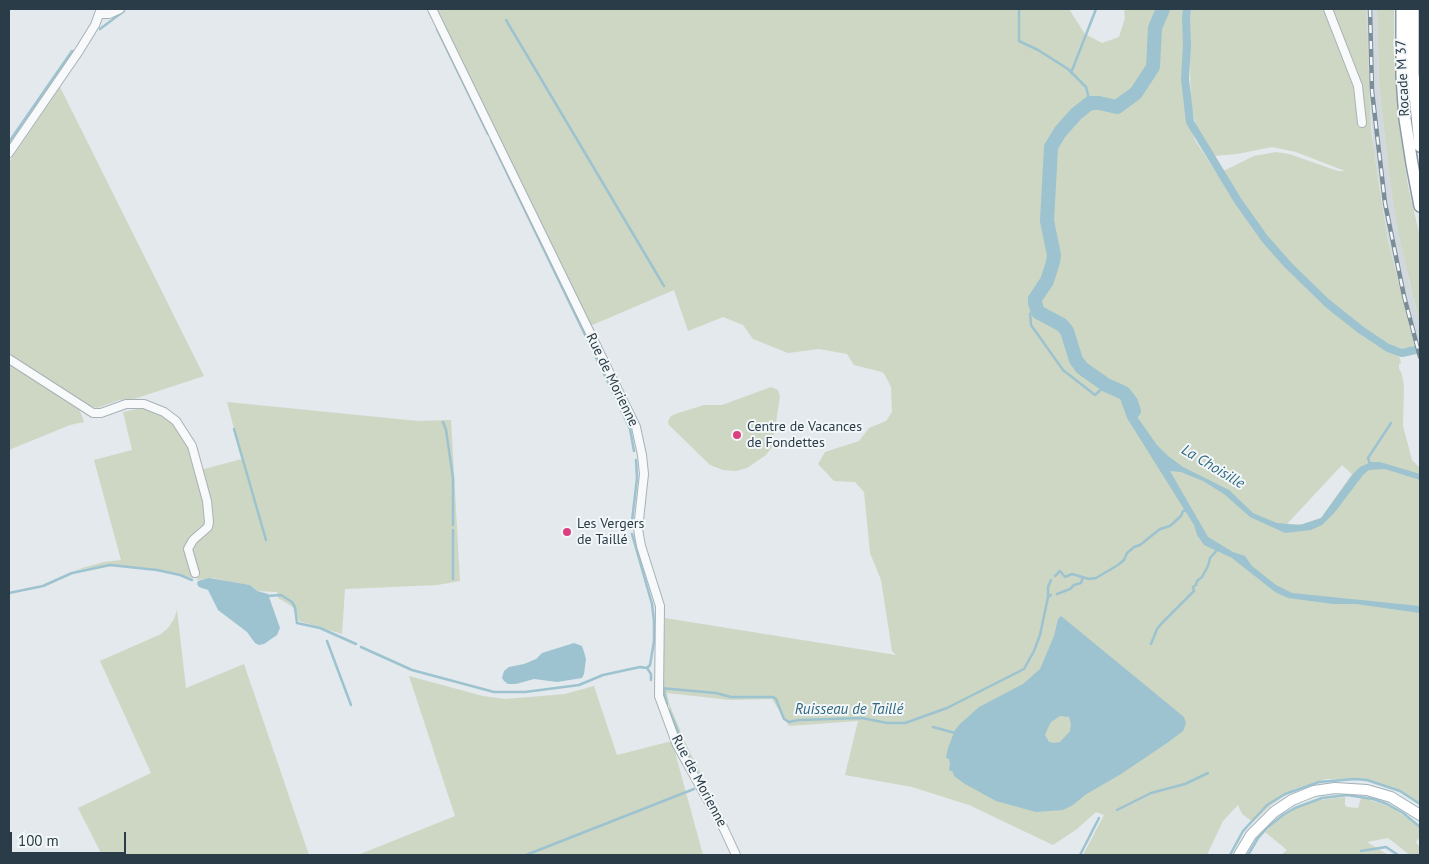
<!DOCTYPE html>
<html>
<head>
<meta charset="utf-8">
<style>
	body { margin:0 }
	#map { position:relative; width:1429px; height:864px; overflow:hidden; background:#e3e9ec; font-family:"PT Sans",sans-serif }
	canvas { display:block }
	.frame { position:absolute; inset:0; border:10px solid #293c47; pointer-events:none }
	.scale { position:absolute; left:10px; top:832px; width:116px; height:22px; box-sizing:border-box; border:2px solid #293c47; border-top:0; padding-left:6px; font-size:15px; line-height:18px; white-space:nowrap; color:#293c47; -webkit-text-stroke:4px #f3f7f9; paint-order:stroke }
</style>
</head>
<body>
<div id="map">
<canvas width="1429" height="864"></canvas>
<div class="frame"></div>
<div class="scale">100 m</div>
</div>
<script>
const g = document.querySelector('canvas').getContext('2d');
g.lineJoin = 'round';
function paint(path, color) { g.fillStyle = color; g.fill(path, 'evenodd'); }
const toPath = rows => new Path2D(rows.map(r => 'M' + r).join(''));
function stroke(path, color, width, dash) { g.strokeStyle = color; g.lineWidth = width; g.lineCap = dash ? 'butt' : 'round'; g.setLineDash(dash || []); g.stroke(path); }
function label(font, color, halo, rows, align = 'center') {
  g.font = font + ' "PT Sans",sans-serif'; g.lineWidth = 4; g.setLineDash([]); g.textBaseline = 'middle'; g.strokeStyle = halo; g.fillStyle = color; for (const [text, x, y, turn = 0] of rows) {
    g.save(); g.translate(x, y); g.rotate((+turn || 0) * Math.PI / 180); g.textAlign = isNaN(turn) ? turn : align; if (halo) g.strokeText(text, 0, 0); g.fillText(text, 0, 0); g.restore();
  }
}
paint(toPath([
	[1366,9,1377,9,1379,84,1389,175,1409,280,1420,326,1420,346,1415,348,1388,238,1374,151,1368,74]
]), '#d1d9df');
paint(toPath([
	[436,9,1069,9,1085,34,1102,43,1119,37,1125,18,1124,9,1163,9,1155,28,1153,67,1136,93,1117,107,1095,103,1088,105,1094,104,1113,108,1123,105,1132,99,1153,72,1157,61,1156,28,1166,9,1183,9,1183,93,1186,115,1195,140,1217,174,1254,156,1276,152,1289,154,1338,171,1345,171,1296,152,1272,147,1237,154,1214,156,1196,125,1191,107,1189,26,1191,9,1325,9,1361,99,1329,9,1366,9,1371,128,1379,185,1388,240,1415,348,1405,349,1397,347,1401,363,1399,364,1399,368,1402,375,1404,386,1403,426,1412,460,1420,468,1420,804,1400,791,1377,783,1355,779,1326,779,1294,789,1271,805,1253,822,1242,814,1238,805,1223,821,1207,855,1083,855,1104,815,1096,812,1077,829,1053,845,969,805,912,787,845,775,858,721,789,726,772,699,730,700,667,693,669,703,684,740,707,786,705,787,681,738,662,689,665,618,896,655,892,651,881,580,870,553,864,492,855,482,834,481,818,464,825,452,859,441,869,428,886,421,892,412,891,387,885,375,882,372,854,365,847,354,819,349,788,353,753,339,743,325,723,317,688,331,674,290,590,326],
	[1342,465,1352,474,1321,518,1303,524,1286,525],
	[1377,9,1394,9,1394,58,1399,124,1408,186,1420,237,1420,326,1399,236,1389,175,1379,84],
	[60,87,204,376,134,399,119,400,97,408,85,404,9,354,9,162],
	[9,364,70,403,80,411,84,422,70,425,9,450],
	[771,387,778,390,780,397,772,447,766,455,747,468,736,471,723,470,710,465,669,425,668,421,671,416,678,413,704,405,722,405],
	[227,402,418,421,451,420,460,581,437,585,345,589,342,634,299,621,296,611,290,605,278,598,277,592,257,591,250,585,231,582,213,578,197,580,198,573,193,573,193,578,157,570,110,565,75,570,104,562,121,560,94,460,132,450,123,412,142,408,153,407,176,421,200,470,242,459],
	[177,610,186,688,244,664,309,855,102,855,78,808,151,773,100,661,161,634,168,628,174,619],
	[409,676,483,696,505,699,565,694,594,686,617,755,672,741,703,855,358,855,455,816],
	[1345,797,1345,805,1347,807,1358,808,1361,798,1367,799,1391,807,1420,827,1420,837,1416,842,1420,848,1420,855,1410,855,1388,838,1367,842,1388,855,1281,855,1287,850,1265,832,1282,817,1298,807,1320,800]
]), '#ced7c4');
paint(toPath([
	[1127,393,1131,399,1138,418,1157,445,1168,456,1183,467,1229,490,1253,513,1277,523,1300,525,1321,518,1353,474,1360,467,1371,462,1380,462,1420,474,1420,480,1385,469,1369,470,1363,475,1335,512,1322,525,1311,530,1285,533,1250,517,1224,494,1203,481,1181,472,1170,471,1208,537,1233,552,1245,556,1252,566,1276,585,1292,593,1420,606,1420,613,1356,604,1333,604,1288,598,1275,592,1232,558,1204,545,1197,535,1194,525,1127,418,1121,401],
	[209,578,250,585,257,591,268,594,280,628,277,635,264,644,259,645,255,643,247,632,218,610,208,590,199,587,197,584,198,581],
	[1061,616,1184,717,1186,723,1183,731,1167,743,1121,774,1085,795,1073,805,1063,810,1036,812,996,801,965,784,954,776,953,772,949,770,950,764,949,759,946,758,948,748,955,730,960,724,979,707,1023,684,1040,669,1054,636,1058,619],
	[1060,716,1069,717,1071,724,1070,731,1060,742,1054,743,1049,742,1045,735,1047,730,1051,722],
	[574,643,582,646,584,652,586,659,584,674,582,678,557,682,534,679,516,684,508,684,504,681,502,678,504,671,509,667,524,664,536,659,542,653]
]), '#9cc3cf');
stroke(toPath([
	[1019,9,1019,41,1038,50,1068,69,1086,87,1090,103],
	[506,20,664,286],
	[100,29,124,11],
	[437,29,488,134],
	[1071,73,1096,9],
	[491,140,617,401],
	[9,142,72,51],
	[1036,309,1030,314,1031,325,1063,370,1095,395,1106,385],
	[621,410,630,429,634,451],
	[443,422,446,430,453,478,453,525],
	[234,429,266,540],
	[1370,464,1368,458,1391,423],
	[632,521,637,478,636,460],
	[453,530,453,579],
	[632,534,652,604,654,621,654,641,650,665,647,668],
	[1055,576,1060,571,1065,577,1072,574,1089,579,1096,578,1118,565,1124,560,1127,553,1134,547,1140,545,1160,529,1170,526,1181,516,1183,511,1187,510],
	[9,593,43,586,72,573,110,565,157,570,180,575,192,580],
	[1057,594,1070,589,1074,585,1081,583,1083,577],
	[267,596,281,595,292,602,295,607,297,623,320,628,356,644],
	[1048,597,1048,587,1051,580],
	[327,641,351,705],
	[1151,644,1157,629,1162,623,1194,591,1193,587,1196,585,1197,581,1202,577,1208,566,1210,558,1218,549],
	[361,647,412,670,494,692,525,692,579,685,603,675,640,667,647,668,651,674,651,680],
	[660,688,716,693,731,697,773,697,776,699,784,719,789,722,799,720,862,718,887,723,905,723,947,708,1024,669,1034,651,1040,635,1048,597,1051,595],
	[665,688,664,693,667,704],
	[669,710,690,760],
	[933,727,955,733],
	[1117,810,1151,793,1185,784,1208,773],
	[1361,851,1386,847,1398,855],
	[526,855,694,789],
	[1080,855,1099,818],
	[1230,855,1243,831,1267,805,1285,794,1319,782,1355,779,1367,780,1400,791,1420,804],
	[1248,855,1258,838,1267,828,1283,815,1295,808,1322,798,1347,795,1373,799,1387,804,1403,813,1420,827]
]), '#9cc3cf', 2.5);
stroke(toPath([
	[1187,9,1186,18,1187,45,1185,79,1190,122,1238,201,1265,239,1288,265,1327,303,1361,330,1388,348,1402,353,1420,349]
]), '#9cc3cf', 8);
stroke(toPath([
	[1134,411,1131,402,1124,393,1106,385,1082,368,1076,360,1067,331,1062,325,1038,312,1035,303,1035,299,1047,281,1053,262,1054,255,1047,221,1051,147,1060,132,1076,114,1090,103,1099,103,1117,107,1136,93,1153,67,1155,28,1163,9]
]), '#9cc3cf', 14);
const minor = toPath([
	[432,9,636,427,642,455,644,474,638,529,641,546,660,606,659,696,677,745,724,829,736,855],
	[1328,9,1358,86,1362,123],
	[99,14,109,14,120,9],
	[9,153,79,51,95,25,101,9],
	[9,359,93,413,101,413,126,404,144,404,164,412,176,421,192,446,207,501,209,522,208,527,193,540,188,549,195,573]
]);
const major = toPath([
	[1239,855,1251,835,1274,812,1292,800,1314,791,1335,788,1367,790,1391,797,1420,815]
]);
const highway = toPath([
	[1402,9,1402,76,1405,119,1412,164,1420,206],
	[1413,9,1413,73,1420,146]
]);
stroke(minor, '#a7b2b7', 10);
stroke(major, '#a1b2b9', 12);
stroke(highway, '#899ba5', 14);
stroke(minor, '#f7f9fa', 8);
stroke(major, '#fff', 10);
stroke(highway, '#fff', 11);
const rail = toPath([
	[1370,9,1372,91,1385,203,1404,296,1420,357]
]);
stroke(rail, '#7b8e98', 4.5);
stroke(rail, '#f3f7f9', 2.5, [8]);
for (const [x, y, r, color] of [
	[737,435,5,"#db3f81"],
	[567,532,5,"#db3f81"]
]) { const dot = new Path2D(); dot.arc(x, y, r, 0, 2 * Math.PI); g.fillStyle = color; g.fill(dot); stroke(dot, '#f3f7f9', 2); }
label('14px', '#293c47', '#f3f7f9', [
	["Rocade M 37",1403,78,-93],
	["Rue de Morienne",612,380,64],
	["Rue de Morienne",699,781,62]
]);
label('14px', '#293c47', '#f3f7f9', [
	["Centre de Vacances",747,427],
	["de Fondettes",747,443],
	["Les Vergers",577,524],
	["de Taillé",577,540]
], 'left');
label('italic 15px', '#2f687f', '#f3f7f9', [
	["La Choisille",1213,467,31],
	["Ruisseau de Taillé",849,710]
]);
</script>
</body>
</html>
